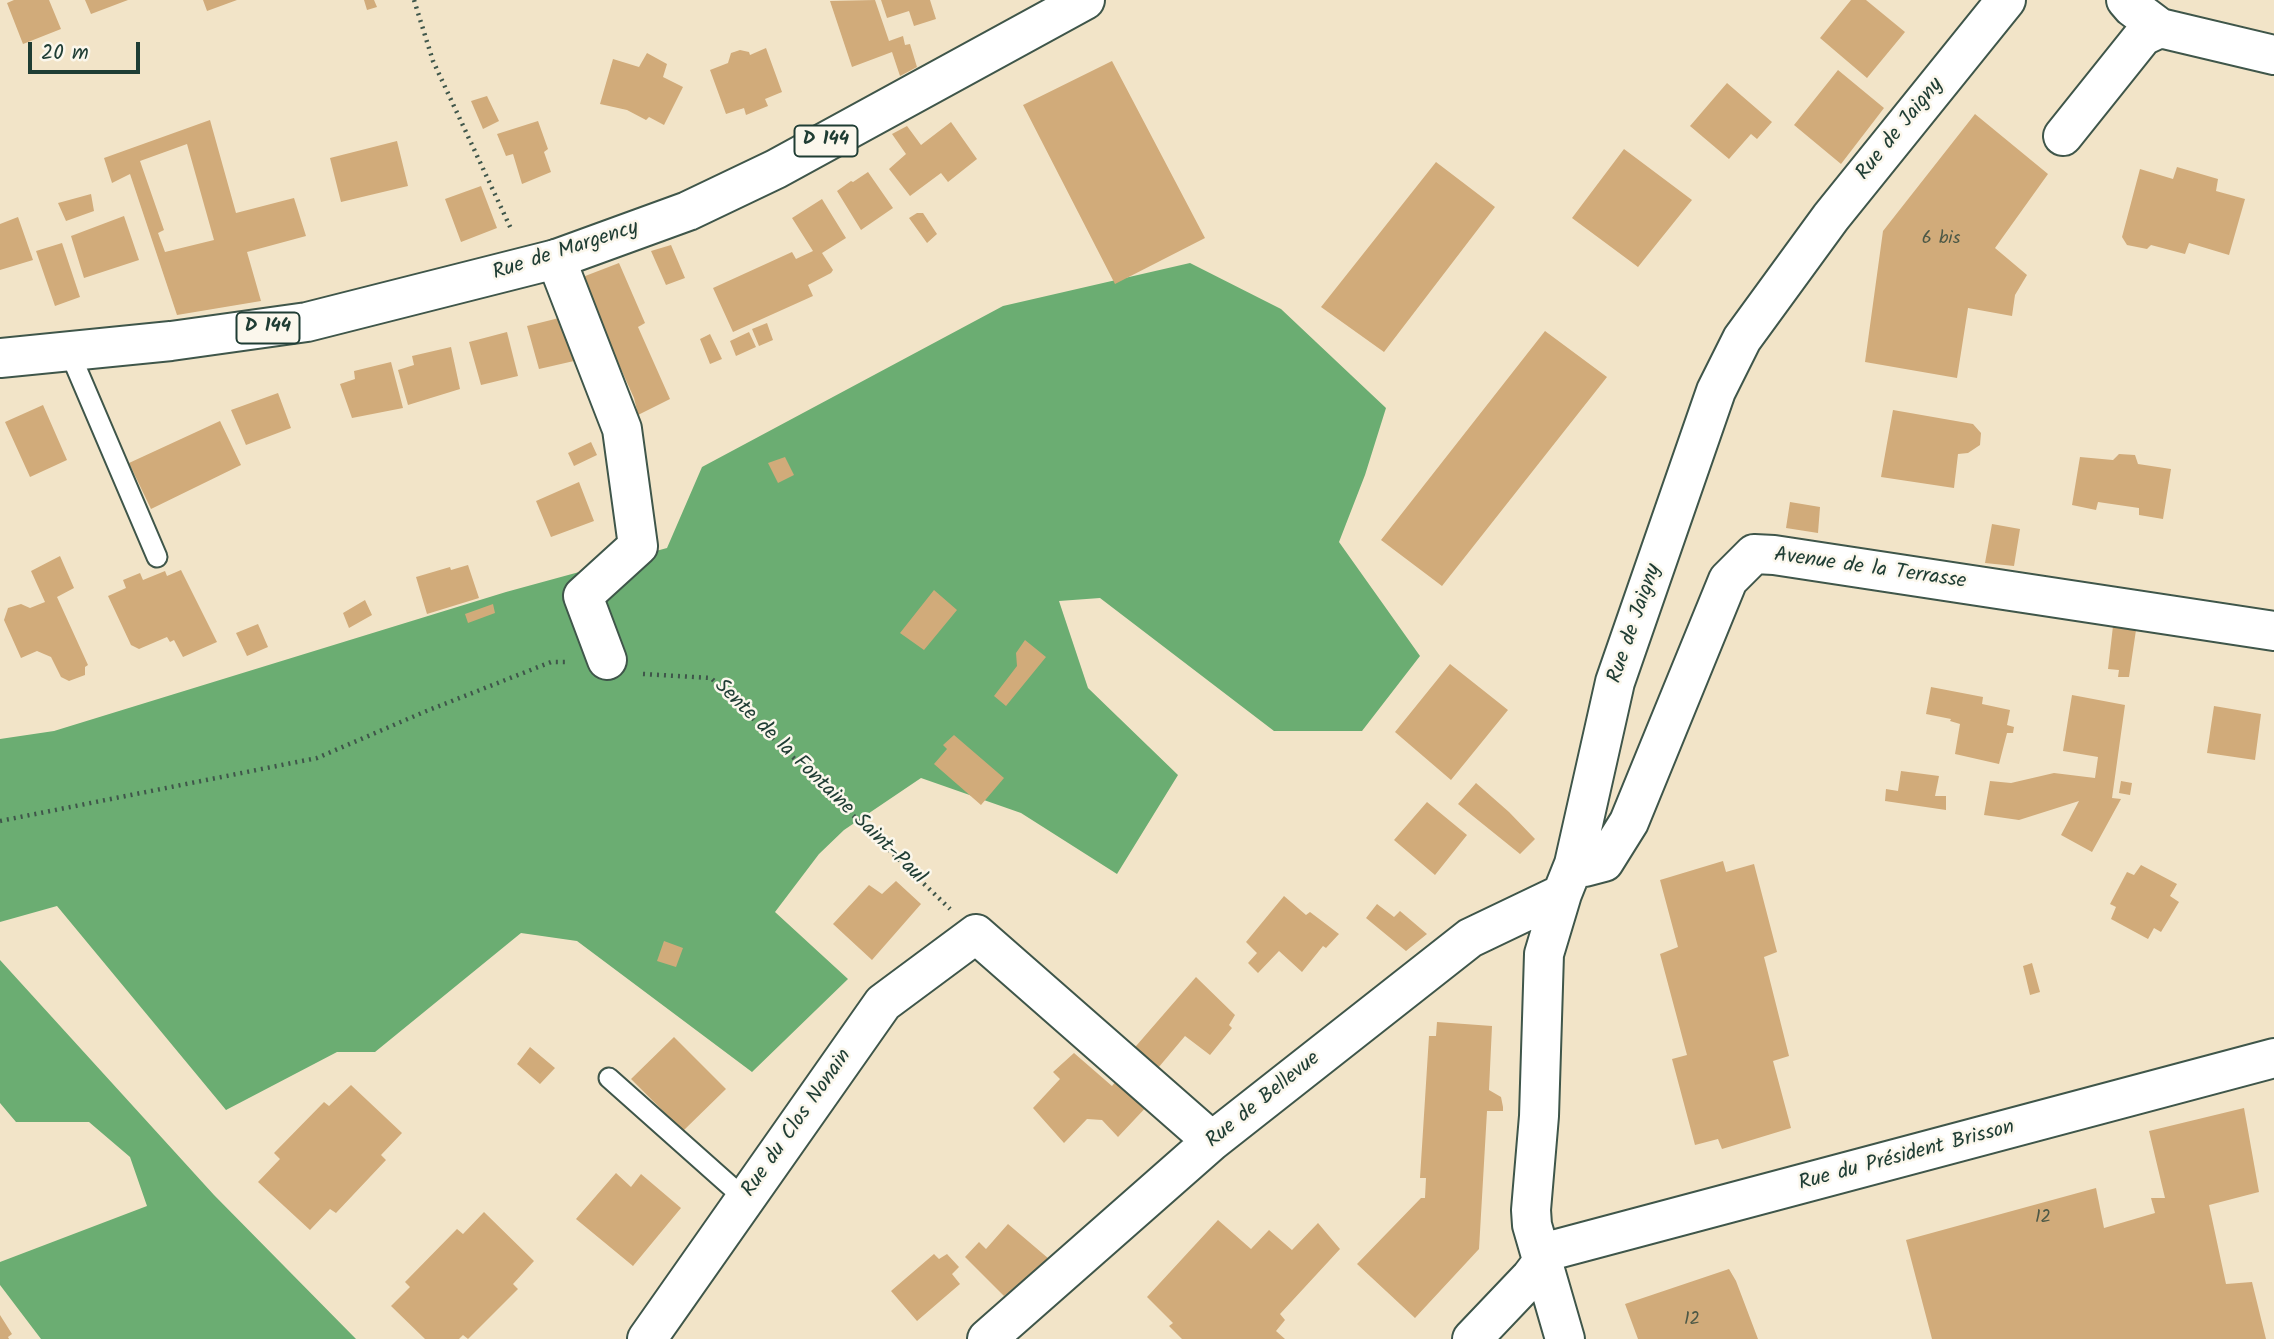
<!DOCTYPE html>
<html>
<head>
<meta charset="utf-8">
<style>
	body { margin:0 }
	#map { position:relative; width:2274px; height:1339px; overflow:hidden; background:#f2e4c8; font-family:Kalam,sans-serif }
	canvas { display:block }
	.scale { position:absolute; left:28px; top:42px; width:112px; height:32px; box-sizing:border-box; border:4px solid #1f3d34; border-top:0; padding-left:9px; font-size:21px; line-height:24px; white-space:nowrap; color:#1f3d34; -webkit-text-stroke:5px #fbf7ec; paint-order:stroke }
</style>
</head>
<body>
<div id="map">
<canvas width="2274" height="1339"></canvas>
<div class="scale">20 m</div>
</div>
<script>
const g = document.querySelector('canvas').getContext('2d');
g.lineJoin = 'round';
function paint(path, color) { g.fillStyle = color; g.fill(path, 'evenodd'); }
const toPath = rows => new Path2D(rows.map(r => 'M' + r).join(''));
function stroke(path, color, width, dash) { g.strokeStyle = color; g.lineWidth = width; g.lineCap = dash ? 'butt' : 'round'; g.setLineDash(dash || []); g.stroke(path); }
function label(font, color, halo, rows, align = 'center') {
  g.font = font + ' Kalam,sans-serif'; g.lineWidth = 5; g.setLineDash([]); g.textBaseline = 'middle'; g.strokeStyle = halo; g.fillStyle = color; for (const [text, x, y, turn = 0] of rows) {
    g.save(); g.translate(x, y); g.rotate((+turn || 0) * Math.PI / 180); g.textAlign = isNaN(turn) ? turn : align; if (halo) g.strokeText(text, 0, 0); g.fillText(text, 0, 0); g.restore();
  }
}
paint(toPath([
	[1190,263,1281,309,1386,408,1365,475,1339,542,1420,656,1362,731,1274,731,1100,598,1059,601,1088,688,1178,775,1117,874,1021,813,921,778,844,830,819,854,775,912,848,979,752,1072,577,941,521,933,375,1052,337,1052,226,1110,57,906,0,922,0,739,54,731,506,592,667,548,702,467,1003,306],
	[0,960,214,1195,356,1339,41,1339,0,1285,0,1262,147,1206,130,1157,89,1122,16,1122,0,1103]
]), '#6bad72');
paint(toPath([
	[14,0,49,0,61,29,23,44,7,3],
	[85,0,128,0,91,14],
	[203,0,237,0,207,11],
	[364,0,374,0,377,7,367,10],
	[875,0,889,41,903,36,905,45,910,44,917,67,900,76,892,52,852,67,830,1],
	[881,0,930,0,936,19,914,26,909,11,887,18],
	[1851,0,1866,0,1905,32,1867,78,1820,38],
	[766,48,782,92,765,99,768,106,746,115,744,108,726,114,710,70,728,63,731,53,740,50,749,52,750,55],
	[647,53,667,64,663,77,683,87,664,125,649,117,646,120,627,110,600,104,613,59,639,67],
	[1112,61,1205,238,1115,284,1023,105],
	[1838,70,1884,108,1841,164,1794,125],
	[1727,83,1772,122,1757,139,1751,134,1729,159,1690,126],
	[487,96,499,121,483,129,471,101],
	[1975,114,2048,174,1995,248,2027,275,2015,295,2012,316,1968,308,1957,378,1865,362,1883,231],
	[210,120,236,213,294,198,306,236,247,252,261,301,177,315,130,174,112,183,104,158],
	[187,144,214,240,165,252,158,233,164,230,140,161],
	[538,121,548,149,544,152,551,172,522,184,513,154,506,156,497,134],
	[951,122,977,159,948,182,941,173,910,196,889,169,906,154,892,134,907,126,921,145],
	[397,141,408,186,341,202,330,158],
	[1624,149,1692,200,1638,267,1572,218],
	[1436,162,1495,207,1384,352,1321,307],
	[2177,167,2218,179,2216,191,2245,199,2229,255,2189,243,2185,254,2151,245,2147,249,2127,245,2122,237,2140,169,2173,179],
	[868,172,893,208,861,230,837,191,851,181,853,182],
	[481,186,497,228,461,242,445,199],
	[91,194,94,211,66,221,58,203],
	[822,199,846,238,822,253,833,270,831,273,808,285,813,296,733,332,713,288,792,252,796,259,813,251,792,218],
	[917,213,923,213,937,234,927,243,909,218],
	[124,216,139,260,84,278,71,236],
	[18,217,33,260,0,270,0,224],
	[62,243,80,297,55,306,36,251],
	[671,245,685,278,666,285,651,251],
	[619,263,645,323,638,327,670,399,638,415,634,398,580,278],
	[563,317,574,361,539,369,527,326],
	[767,323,773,340,759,346,752,329],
	[1545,331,1607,377,1442,586,1381,540],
	[507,332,518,376,481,385,469,342],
	[749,332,756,347,736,356,730,341],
	[710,334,722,359,710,364,700,339],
	[451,347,460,389,408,405,398,370,414,365,412,356],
	[391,362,403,408,352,418,340,384,355,379,354,371],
	[278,393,291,428,246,445,231,410],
	[43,405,67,460,30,477,5,422],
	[1893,410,1973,424,1981,433,1980,445,1968,453,1958,454,1954,488,1881,477],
	[220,421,241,465,151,509,129,463],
	[591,442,597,455,574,466,568,453],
	[2119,454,2135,455,2138,464,2171,469,2163,519,2139,515,2139,508,2098,502,2096,510,2072,505,2080,457,2113,460],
	[785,457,794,475,778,483,768,463],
	[579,482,594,521,551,537,536,501],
	[1790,502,1820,507,1818,533,1786,528],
	[1992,524,2020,529,2014,566,1985,563],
	[60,556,74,588,57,597,88,665,85,667,85,675,69,681,61,677,51,657,37,651,21,658,4,620,8,608,21,604,30,608,45,602,31,571],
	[468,565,479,598,427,614,416,577,450,567,451,570],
	[181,570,217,642,183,657,174,640,170,642,167,637,139,649,131,645,108,596,126,588,123,580,140,573,143,580,165,571,167,576],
	[934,590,957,610,924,650,900,633],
	[365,600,372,615,349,628,343,613],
	[493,604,495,613,468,623,465,614],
	[258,624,268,647,247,656,236,633],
	[2113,626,2136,630,2129,677,2118,677,2119,670,2108,669],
	[1025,640,1046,657,1006,706,994,696,1017,666,1016,653],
	[1450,664,1508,710,1451,780,1395,732],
	[1931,687,1983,697,1982,704,2010,710,2007,725,2014,727,2013,733,2007,733,1999,764,1955,754,1960,724,1950,721,1951,719,1926,714],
	[2072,695,2125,705,2112,798,2121,799,2092,852,2061,835,2079,801,2019,820,1984,815,1990,781,2011,783,2054,773,2095,778,2098,757,2063,751],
	[2214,706,2261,714,2255,760,2207,753],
	[954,735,1004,778,981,805,934,764,947,749,943,745],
	[1901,771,1939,776,1935,796,1946,796,1946,810,1885,801,1886,789,1898,791],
	[2121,781,2132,783,2130,795,2119,793],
	[1476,783,1509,812,1535,839,1520,854,1458,804],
	[1427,802,1467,835,1435,875,1394,840],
	[1723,861,1726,872,1754,864,1777,952,1764,957,1789,1056,1773,1061,1791,1128,1722,1149,1718,1139,1695,1145,1672,1059,1687,1055,1660,954,1678,947,1660,880],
	[2141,865,2177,884,2170,896,2179,902,2161,932,2154,928,2148,939,2111,919,2116,907,2110,904,2127,872,2134,875],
	[896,881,921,904,872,960,833,924,869,885,882,894],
	[1284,896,1306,915,1310,912,1339,934,1326,948,1323,946,1302,972,1279,951,1258,973,1248,963,1257,953,1246,942],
	[1377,904,1394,917,1400,911,1427,934,1406,951,1366,918],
	[664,941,683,948,676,967,657,961],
	[2032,963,2040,992,2030,995,2023,966],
	[1196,977,1235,1015,1229,1025,1232,1028,1210,1055,1185,1036,1153,1074,1130,1053],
	[1437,1022,1492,1026,1489,1090,1501,1097,1503,1107,1503,1111,1487,1111,1479,1249,1415,1318,1357,1264,1421,1198,1425,1198,1426,1178,1420,1178,1429,1036,1436,1036],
	[674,1037,726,1089,683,1131,631,1079],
	[530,1047,555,1068,540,1084,517,1064],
	[1074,1053,1112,1086,1121,1075,1151,1102,1118,1137,1102,1120,1087,1119,1064,1143,1033,1108,1060,1079,1053,1072],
	[351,1085,402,1133,381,1155,386,1160,336,1213,330,1209,310,1230,258,1182,280,1159,274,1153,324,1102,329,1106],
	[2244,1108,2259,1192,2209,1205,2226,1284,2252,1282,2266,1339,1932,1339,1906,1240,2096,1188,2104,1228,2155,1213,2151,1198,2165,1198,2149,1131],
	[616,1173,631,1187,641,1174,681,1208,633,1266,576,1219],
	[484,1212,534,1261,513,1284,518,1289,468,1339,463,1335,459,1339,425,1339,391,1306,410,1287,405,1282,457,1229,463,1234],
	[1218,1220,1251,1249,1269,1230,1292,1250,1318,1223,1340,1249,1280,1314,1285,1320,1276,1331,1285,1339,1182,1339,1169,1326,1173,1323,1147,1297],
	[1008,1224,1049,1259,1004,1296,965,1257,979,1242,986,1249],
	[934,1254,939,1259,947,1254,959,1267,952,1274,960,1284,917,1321,891,1291],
	[1729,1269,1736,1281,1758,1339,1638,1339,1625,1304],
	[0,1315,12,1334,8,1337,9,1339,0,1339]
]), '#d1ab7a');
const lane = toPath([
	[69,351,157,557],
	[609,1078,745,1199]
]);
const street = toPath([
	[2126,0,2132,7,2160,28],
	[2063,136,2143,36,2160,28,2274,55],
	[556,259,622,429,638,546,583,596,607,660],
	[1574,864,1585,867,1604,862,1629,822,1728,580,1754,554,1774,555,2274,631],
	[647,1339,883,1003,976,934,1212,1141],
	[987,1339,1212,1141,1470,938,1562,894],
	[1472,1339,1531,1277,1543,1261,1553,1250,2274,1058],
	[1565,1339,1532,1225,1531,1210,1539,1116,1544,954,1562,894,1574,864,1615,682,1716,391,1742,339,1831,217,2006,0]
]);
const primary = toPath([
	[0,358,171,341,307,322,556,259,688,211,776,169,1085,0]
]);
stroke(lane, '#3f564a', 23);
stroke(street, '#3f564a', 42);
stroke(primary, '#3f564a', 42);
stroke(toPath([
	[414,0,433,61,512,231],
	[643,674,711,678,950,909],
	[0,821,317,758,424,712,551,662,567,662]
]), '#3f564a', 4.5, [2, 5]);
stroke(lane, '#fff', 19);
stroke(street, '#fff', 38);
stroke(primary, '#fff', 38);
label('18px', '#4c5846', null, [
	["6 bis",1941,240],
	["12",2043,1219],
	["12",1692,1321]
]);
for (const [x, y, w] of [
	[826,141,63],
	[268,328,63]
]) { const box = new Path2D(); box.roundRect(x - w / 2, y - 15.5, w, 31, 5); g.fillStyle = '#fbf7ec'; g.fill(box); stroke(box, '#1f3d34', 2); }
label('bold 19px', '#1f3d34', null, [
	["D 144",826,141],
	["D 144",268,328]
]);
label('21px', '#1f3d34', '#fbf7ec', [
	["Rue de Jaigny",1901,130,-51],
	["Rue de Margency",566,252,-18],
	["Avenue de la Terrasse",1870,570,8],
	["Rue de Jaigny",1636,624,-71],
	["Sente de la Fontaine Saint-Paul",819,783,44],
	["Rue de Bellevue",1264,1101,-39],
	["Rue du Clos Nonain",798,1124,-55],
	["Rue du Président Brisson",1907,1157,-15]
]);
</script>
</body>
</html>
